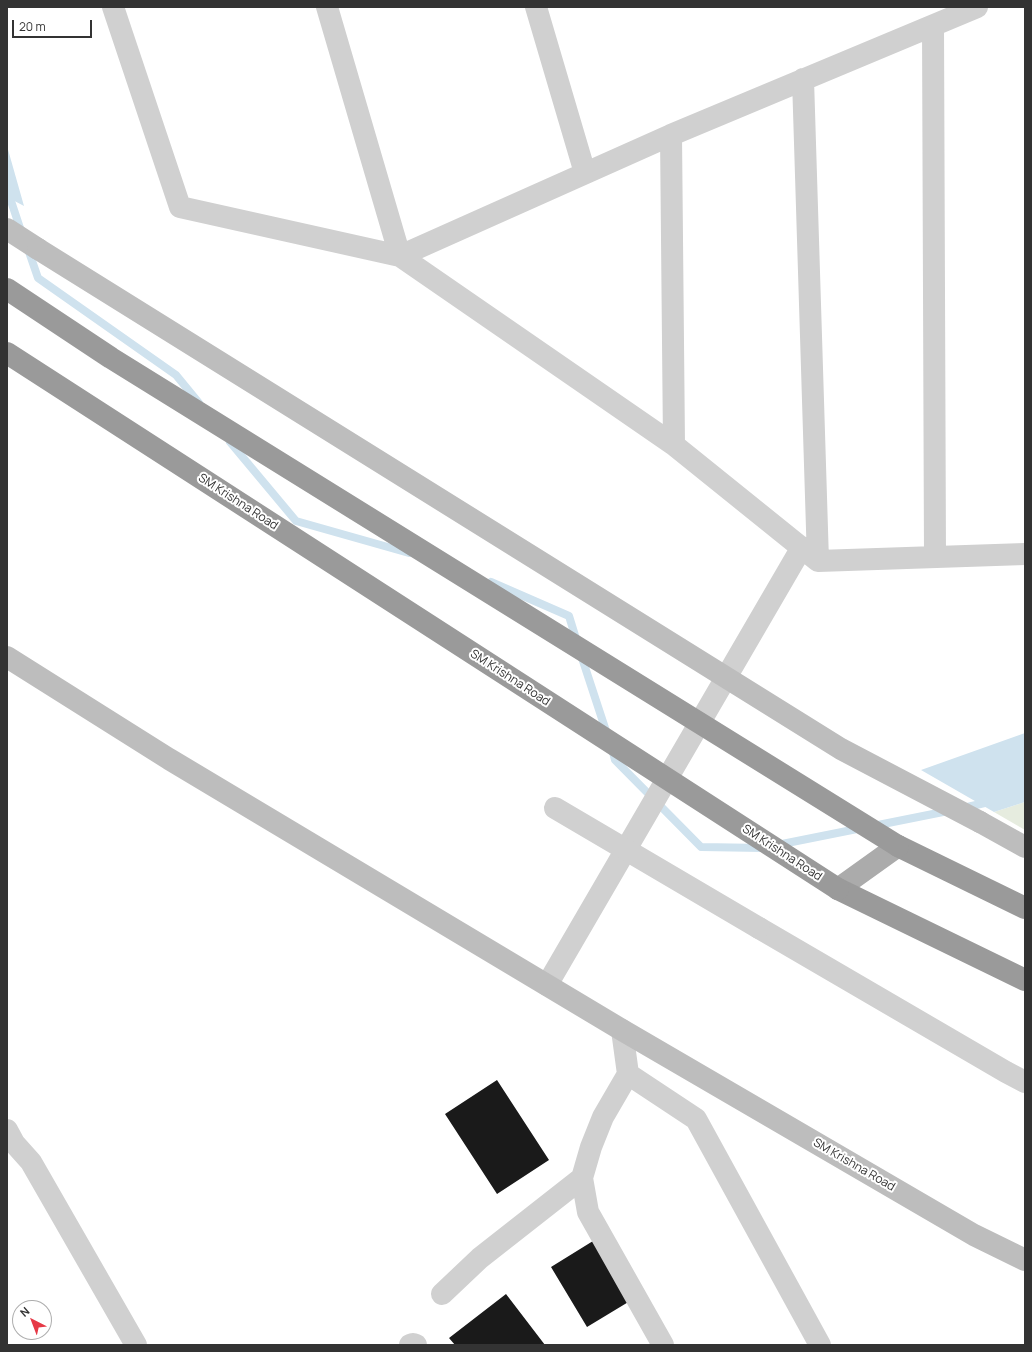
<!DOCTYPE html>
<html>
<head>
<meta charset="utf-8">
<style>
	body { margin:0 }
	#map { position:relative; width:1032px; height:1352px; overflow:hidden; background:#fff; font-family:Manrope,sans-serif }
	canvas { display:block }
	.frame { position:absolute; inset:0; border:8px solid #333; pointer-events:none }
	.north { position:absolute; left:12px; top:1300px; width:40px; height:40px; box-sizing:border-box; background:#fff; border:1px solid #adadad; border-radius:50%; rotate:318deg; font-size:11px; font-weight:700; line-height:16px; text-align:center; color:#333 }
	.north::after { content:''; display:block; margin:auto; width:14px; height:18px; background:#e63946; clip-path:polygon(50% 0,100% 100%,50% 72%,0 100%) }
	.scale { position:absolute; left:12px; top:20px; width:80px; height:18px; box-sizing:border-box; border:2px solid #333; border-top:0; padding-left:5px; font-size:12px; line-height:14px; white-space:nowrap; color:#333; -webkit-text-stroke:3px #fff; paint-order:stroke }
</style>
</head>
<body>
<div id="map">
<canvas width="1032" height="1352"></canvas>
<div class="frame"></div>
<div class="north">N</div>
<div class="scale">20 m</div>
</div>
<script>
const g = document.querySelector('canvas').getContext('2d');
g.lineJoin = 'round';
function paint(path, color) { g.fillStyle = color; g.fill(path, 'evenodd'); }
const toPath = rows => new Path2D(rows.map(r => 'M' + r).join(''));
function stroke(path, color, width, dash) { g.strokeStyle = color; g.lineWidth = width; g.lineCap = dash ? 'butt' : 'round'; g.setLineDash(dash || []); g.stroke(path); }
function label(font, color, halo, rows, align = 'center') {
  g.font = font + ' Manrope,sans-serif'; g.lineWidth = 4; g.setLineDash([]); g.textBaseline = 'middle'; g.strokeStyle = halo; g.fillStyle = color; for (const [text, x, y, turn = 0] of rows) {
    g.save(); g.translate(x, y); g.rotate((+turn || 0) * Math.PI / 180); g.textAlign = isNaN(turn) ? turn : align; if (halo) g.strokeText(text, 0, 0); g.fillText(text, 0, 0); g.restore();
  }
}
paint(toPath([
	[1025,802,1025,830,994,812]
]), '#e6ecdf');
paint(toPath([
	[7,146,24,206,7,197],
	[1025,733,1025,802,994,812,921,770]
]), '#cfe2ee');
stroke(toPath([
	[7,189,22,234],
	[28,249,38,278,176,375,199,403],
	[230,442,296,521,409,553],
	[491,582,569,616,577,642],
	[581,655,607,734],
	[612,749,615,760,701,847,763,848],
	[963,808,989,802],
	[873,826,948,811],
	[777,845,862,828]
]), '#cfe2ee', 8);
paint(toPath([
	[497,1080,549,1160,497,1194,445,1114],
	[593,1241,630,1301,587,1327,551,1267],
	[506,1294,545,1345,455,1345,449,1338]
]), '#1a1a1a');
stroke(toPath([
	[113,7,180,207,400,256,674,445,818,561,1025,554],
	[327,7,400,256],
	[536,7,585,173],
	[933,26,935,557],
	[803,79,818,561],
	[671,135,674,445],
	[400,256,671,135,977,7],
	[759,928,1006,1072,1025,1082],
	[547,985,802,547],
	[622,1030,628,1074,696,1119,820,1345],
	[628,1074,603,1117,591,1147,582,1178,588,1212,663,1345],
	[7,1130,14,1143,31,1162,136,1345],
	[442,1294,480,1258,582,1178],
	[410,1345,413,1344,416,1345]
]), '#d0d0d0', 22);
stroke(toPath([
	[7,229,38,249],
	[7,657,169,759,622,1030,974,1235,1025,1260],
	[980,822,1025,847]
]), '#bdbdbd', 22);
stroke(toPath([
	[838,889,898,846]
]), '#ababab', 22);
stroke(toPath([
	[898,846,1025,908],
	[838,889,1025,980]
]), '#9a9a9a', 22);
stroke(toPath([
	[555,808,759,928]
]), '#d0d0d0', 22);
stroke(toPath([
	[38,249,841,749,980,822]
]), '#bdbdbd', 22);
stroke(toPath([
	[7,289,111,358,898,846],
	[7,353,838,889]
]), '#9a9a9a', 22);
label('12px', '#333', '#fff', [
	["SM Krishna Road",238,502,33],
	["SM Krishna Road",510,678,33],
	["SM Krishna Road",782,853,33],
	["SM Krishna Road",854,1165,30]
]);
</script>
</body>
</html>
